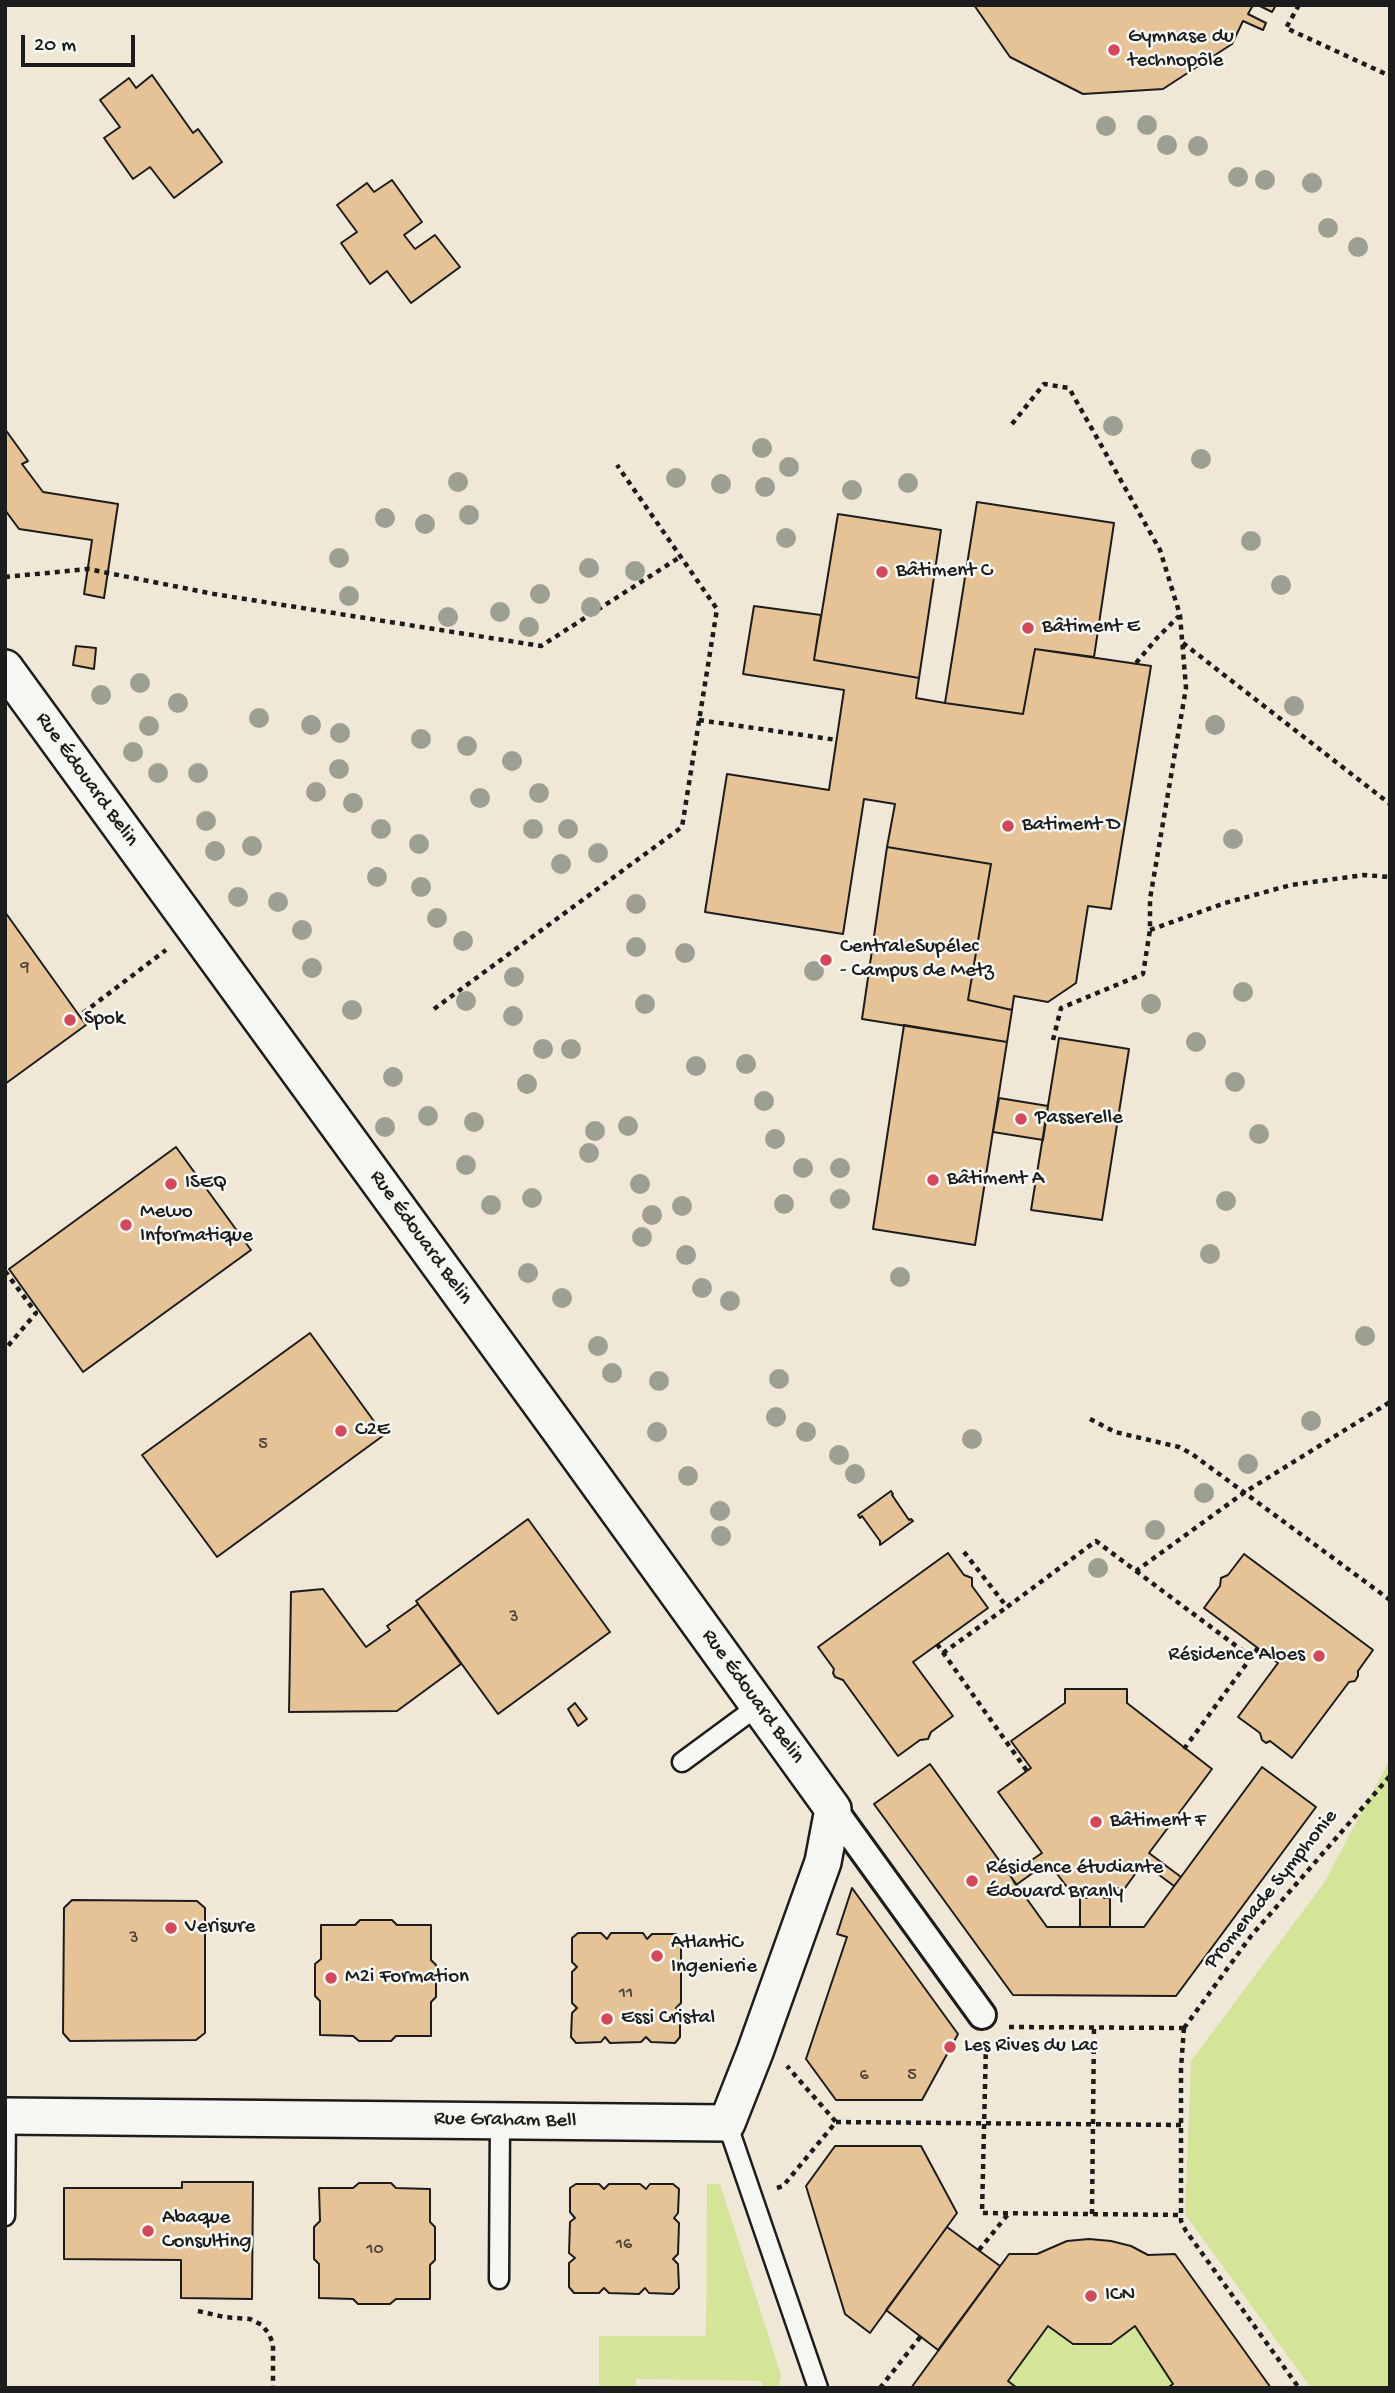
<!DOCTYPE html>
<html>
<head>
<meta charset="utf-8">
<style>
	body { margin:0 }
	#map { position:relative; width:1395px; height:2393px; overflow:hidden; background:#f6f6f2; font-family:"Gochi Hand",sans-serif }
	canvas { display:block }
	.frame { position:absolute; inset:0; border:7px solid #1c1c1c; pointer-events:none }
	.scale { position:absolute; left:21px; top:35px; width:114px; height:32px; box-sizing:border-box; border:4px solid #1c1c1c; border-top:0; padding-left:9px; font-size:21px; line-height:24px; white-space:nowrap; color:#1c1c1c; -webkit-text-stroke:5px #f6f6f2; paint-order:stroke }
</style>
</head>
<body>
<div id="map">
<canvas width="1395" height="2393"></canvas>
<div class="frame"></div>
<div class="scale">20 m</div>
</div>
<script>
const g = document.querySelector('canvas').getContext('2d');
g.lineJoin = 'round';
function paint(path, color) { g.fillStyle = color; g.fill(path, 'evenodd'); }
const toPath = rows => new Path2D(rows.map(r => 'M' + r).join(''));
function stroke(path, color, width, dash) { g.strokeStyle = color; g.lineWidth = width; g.lineCap = dash ? 'butt' : 'round'; g.setLineDash(dash || []); g.stroke(path); }
function label(font, color, halo, rows, align = 'center') {
  g.font = font + ' "Gochi Hand",sans-serif'; g.lineWidth = 5; g.setLineDash([]); g.textBaseline = 'middle'; g.strokeStyle = halo; g.fillStyle = color; for (const [text, x, y, turn = 0] of rows) {
    g.save(); g.translate(x, y); g.rotate((+turn || 0) * Math.PI / 180); g.textAlign = isNaN(turn) ? turn : align; if (halo) g.strokeText(text, 0, 0); g.fillText(text, 0, 0); g.restore();
  }
}
paint(toPath([
	[5,5,1390,5,1390,2388,5,2388]
]), '#f1e7d7');
paint(toPath([
	[1390,1759,1390,2388,1311,2388,1185,2214,1191,2061,1324,1883],
	[707,2184,720,2184,781,2375,779,2386,778,2388,763,2388,762,2381,636,2379,636,2388,599,2388,599,2336,706,2336],
	[1048,2326,1073,2344,1111,2344,1135,2326,1173,2384,1167,2388,1017,2388,1008,2381]
]), '#d4e498');
const building = toPath([
	[974,5,1253,5,1248,14,1266,23,1263,30,1243,21,1232,44,1163,89,1083,94,1010,57,974,5],
	[1258,5,1276,5,1272,12,1258,5],
	[152,75,193,133,198,129,222,162,174,198,150,167,133,179,104,138,120,127,100,100,129,78,136,88,152,75],
	[392,180,422,222,404,235,415,249,435,235,460,267,411,303,387,271,370,284,341,243,357,232,337,205,367,183,374,192,392,180],
	[5,429,28,461,22,464,43,492,118,504,104,598,84,594,92,540,19,529,5,510,5,429],
	[977,502,1114,523,1094,657,1035,649,1023,714,945,703,977,502],
	[838,514,941,530,919,678,814,660,838,514],
	[754,606,821,615,814,660,919,678,916,698,945,703,1023,714,1035,649,1151,666,1111,909,1088,906,1076,983,1048,1002,1014,996,1012,1010,968,1000,991,864,887,847,895,804,864,799,843,934,705,912,727,774,829,790,844,690,743,674,754,606],
	[76,646,96,648,94,669,73,665,76,646],
	[887,847,991,864,968,1000,1012,1010,1007,1042,862,1019,887,847],
	[5,912,86,1025,5,1084,5,912],
	[904,1025,1007,1042,975,1245,873,1229,904,1025],
	[1059,1038,1129,1049,1102,1220,1031,1210,1059,1038],
	[999,1098,1048,1106,1043,1140,993,1132,999,1098],
	[176,1147,251,1250,83,1372,9,1269,176,1147],
	[310,1333,384,1435,217,1557,142,1455,310,1333],
	[891,1491,893,1494,892,1495,909,1520,911,1519,913,1521,880,1545,880,1541,862,1516,860,1518,858,1515,891,1491],
	[528,1519,610,1632,498,1714,416,1601,528,1519],
	[948,1553,964,1575,972,1578,972,1586,988,1608,913,1662,953,1716,931,1732,928,1739,920,1740,898,1756,843,1680,835,1677,833,1673,834,1669,818,1647,948,1553],
	[1244,1554,1373,1650,1358,1671,1358,1676,1355,1681,1349,1682,1292,1758,1270,1741,1266,1743,1262,1740,1260,1733,1238,1717,1278,1663,1204,1608,1220,1586,1221,1578,1228,1575,1244,1554],
	[323,1589,366,1647,390,1630,387,1626,418,1604,461,1664,397,1711,289,1712,291,1592,323,1589],
	[1065,1689,1127,1689,1127,1703,1212,1769,1149,1853,1181,1877,1174,1886,1143,1863,1125,1888,1104,1888,1104,1898,1110,1898,1110,1927,1080,1927,1080,1898,1087,1898,1087,1888,1067,1887,1048,1862,1016,1885,1010,1875,1042,1853,998,1792,1031,1768,1011,1741,1065,1703,1065,1689],
	[575,1703,587,1719,578,1726,568,1709,575,1703],
	[930,1764,1047,1927,1144,1927,1262,1767,1316,1807,1176,1996,1013,1995,874,1804,930,1764],
	[852,1888,958,2034,922,2100,836,2100,806,2059,847,1937,837,1934,852,1888],
	[72,1900,197,1901,205,1908,205,2033,196,2040,70,2041,63,2033,64,1908,72,1900],
	[360,1920,392,1920,397,1925,431,1925,431,1960,436,1965,436,1997,431,2002,431,2036,396,2036,391,2041,359,2041,353,2036,320,2035,320,2001,315,1996,315,1964,321,1959,321,1925,355,1925,360,1920],
	[578,1933,601,1933,607,1939,611,1933,643,1933,647,1939,652,1934,676,1934,681,1939,681,1963,676,1968,681,1973,681,2003,676,2008,680,2013,680,2037,675,2043,651,2042,646,2037,641,2042,610,2043,605,2037,601,2042,576,2043,571,2037,572,2013,577,2008,572,2003,572,1972,577,1967,572,1962,572,1938,578,1933],
	[835,2146,921,2146,957,2213,870,2333,845,2314,806,2186,835,2146],
	[182,2182,253,2182,252,2299,181,2298,181,2260,64,2259,64,2188,182,2188,182,2182],
	[359,2183,391,2183,396,2188,430,2189,430,2222,435,2227,435,2260,430,2265,430,2299,396,2299,390,2304,358,2304,353,2299,319,2298,319,2264,314,2259,314,2227,320,2221,319,2188,353,2188,359,2183],
	[576,2184,599,2184,604,2189,609,2184,640,2184,646,2189,650,2184,673,2184,679,2189,678,2213,674,2218,679,2223,678,2254,673,2259,678,2264,679,2288,673,2294,649,2293,645,2288,639,2294,609,2293,604,2288,599,2293,574,2293,569,2287,569,2263,575,2258,569,2253,570,2222,575,2218,570,2212,570,2188,576,2184],
	[947,2227,1000,2266,938,2350,886,2310,947,2227],
	[1089,2239,1111,2241,1131,2246,1148,2255,1175,2254,1271,2388,1167,2388,1173,2384,1135,2326,1111,2344,1073,2344,1048,2326,1008,2381,1017,2388,911,2388,1009,2254,1037,2254,1067,2241,1089,2239]
]);
paint(building, '#e5c397');
stroke(building, '#1c1c1c', 2);
const service = toPath([
	[682,1762,758,1706],
	[727,2123,818,2388],
	[5,2216,6,2116],
	[499,2279,500,2121]
]);
const pedestrian = toPath([
	[833,1809,982,2015]
]);
const minor = toPath([
	[5,668,561,1432,833,1809,823,1862,755,2052,727,2123,5,2116]
]);
stroke(service, '#1c1c1c', 23);
stroke(pedestrian, '#1c1c1c', 32);
stroke(minor, '#1c1c1c', 40);
stroke(toPath([
	[1299,5,1286,28,1390,76],
	[1012,424,1044,384,1069,388,1160,550,1180,615,1186,688,1150,899,1150,930,1143,974,1061,1008,1052,1044],
	[5,577,88,569,214,594,541,646,680,557],
	[1183,643,1390,804],
	[1136,663,1157,638,1179,616],
	[699,720,837,740],
	[1150,930,1225,903,1291,885,1364,875,1390,877],
	[434,1009,682,827,717,609,617,465],
	[83,1013,166,950],
	[5,1271,36,1313,7,1347],
	[1090,1419,1115,1432,1179,1447,1192,1454,1390,1600],
	[964,1552,1007,1607,1096,1541,1136,1571,1245,1492,1390,1402],
	[1136,1571,1251,1657],
	[937,1644,1027,1771],
	[943,1653,1007,1607],
	[1184,1749,1258,1648],
	[1009,2027,1184,2028],
	[1184,2028,1181,2068,1181,2221,1186,2231,1299,2388],
	[1184,2028,1251,1936,1390,1776],
	[986,2044,982,2213,1181,2215],
	[836,2122,1181,2125],
	[777,2188,783,2186,836,2122,787,2066],
	[1092,2214,1094,2027],
	[979,2250,1009,2213],
	[198,2311,224,2317,250,2319,262,2325,269,2334,273,2344,273,2388],
	[880,2388,921,2336]
]), '#1c1c1c', 4.5, [5, 5]);
stroke(service, '#f6f6f2', 18);
stroke(pedestrian, '#f6f6f2', 26);
stroke(minor, '#f6f6f2', 35);
g.fillStyle = '#9c9f91';
for (const [x, y] of [
	[1147,125],
	[1106,126],
	[1167,145],
	[1198,146],
	[1238,177],
	[1265,180],
	[1312,183],
	[1328,228],
	[1358,247],
	[1113,426],
	[762,448],
	[1201,459],
	[789,467],
	[676,478],
	[458,482],
	[908,483],
	[721,484],
	[765,487],
	[852,490],
	[469,515],
	[385,518],
	[425,524],
	[786,538],
	[1251,541],
	[339,558],
	[589,568],
	[635,571],
	[1281,585],
	[540,594],
	[349,596],
	[591,607],
	[500,612],
	[448,617],
	[529,627],
	[140,683],
	[101,695],
	[178,703],
	[1294,706],
	[259,718],
	[311,725],
	[1215,725],
	[149,726],
	[340,733],
	[421,739],
	[467,746],
	[133,752],
	[512,761],
	[339,769],
	[158,773],
	[198,773],
	[316,792],
	[539,793],
	[480,798],
	[353,803],
	[206,821],
	[381,829],
	[533,829],
	[568,829],
	[1233,839],
	[419,844],
	[252,846],
	[215,851],
	[598,853],
	[561,864],
	[377,877],
	[421,887],
	[238,897],
	[278,902],
	[636,904],
	[437,918],
	[302,930],
	[463,941],
	[636,947],
	[685,953],
	[312,968],
	[814,971],
	[514,977],
	[1243,992],
	[466,1001],
	[645,1004],
	[1151,1004],
	[352,1010],
	[513,1016],
	[1196,1042],
	[543,1049],
	[571,1049],
	[746,1064],
	[696,1066],
	[393,1077],
	[1235,1082],
	[527,1084],
	[764,1101],
	[428,1116],
	[474,1122],
	[628,1126],
	[385,1127],
	[595,1131],
	[1259,1134],
	[775,1139],
	[589,1153],
	[466,1165],
	[803,1168],
	[840,1168],
	[640,1184],
	[532,1198],
	[840,1199],
	[1226,1201],
	[784,1204],
	[491,1205],
	[682,1206],
	[652,1215],
	[642,1237],
	[1210,1254],
	[686,1255],
	[528,1273],
	[900,1277],
	[702,1288],
	[562,1298],
	[730,1301],
	[1365,1336],
	[598,1346],
	[612,1373],
	[779,1379],
	[659,1381],
	[776,1417],
	[1311,1421],
	[657,1432],
	[806,1432],
	[972,1439],
	[839,1455],
	[1248,1464],
	[855,1474],
	[688,1476],
	[1204,1493],
	[720,1511],
	[1155,1530],
	[721,1536],
	[1098,1568]
]) { g.beginPath(); g.arc(x, y, 10, 0, 2 * Math.PI); g.fill(); }
for (const [x, y, r, color] of [
	[1114,50,7,"#d1495b"],
	[882,572,7,"#d1495b"],
	[1028,628,7,"#d1495b"],
	[1008,826,7,"#d1495b"],
	[826,960,7,"#d1495b"],
	[70,1020,7,"#d1495b"],
	[1021,1119,7,"#d1495b"],
	[933,1180,7,"#d1495b"],
	[171,1184,7,"#d1495b"],
	[126,1225,7,"#d1495b"],
	[341,1431,7,"#d1495b"],
	[1319,1656,7,"#d1495b"],
	[1096,1822,7,"#d1495b"],
	[972,1881,7,"#d1495b"],
	[171,1928,7,"#d1495b"],
	[657,1956,7,"#d1495b"],
	[331,1978,7,"#d1495b"],
	[607,2019,7,"#d1495b"],
	[950,2047,7,"#d1495b"],
	[148,2231,7,"#d1495b"],
	[1091,2296,7,"#d1495b"]
]) { const dot = new Path2D(); dot.arc(x, y, r, 0, 2 * Math.PI); g.fillStyle = color; g.fill(dot); stroke(dot, '#f6f6f2', 2.5); }
label('18px', '#4e463b', null, [
	["9",25,968],
	["5",263,1445],
	["3",514,1618],
	["3",134,1939],
	["11",626,1994],
	["6",864,2076],
	["5",912,2076],
	["16",624,2245],
	["10",375,2250]
]);
label('21px', '#1c1c1c', '#f6f6f2', [
	["Gymnase du",1128,38],
	["technopôle",1128,62],
	["Bâtiment C",896,572],
	["Bâtiment E",1042,628],
	["Batiment D",1022,826],
	["CentraleSupélec",840,948],
	["- Campus de Metz",840,972],
	["Spok",84,1020],
	["Passerelle",1035,1119],
	["Bâtiment A",947,1180],
	["ISEQ",185,1184],
	["Mewo",140,1213],
	["Informatique",140,1237],
	["C2E",355,1431],
	["Résidence Aloes",1305,1656,"right"],
	["Bâtiment F",1110,1822],
	["Résidence étudiante",986,1869],
	["Édouard Branly",986,1893],
	["Verisure",185,1928],
	["AtlantiC",671,1944],
	["Ingenierie",671,1968],
	["M2i Formation",345,1978],
	["Essi Cristal",621,2019],
	["Les Rives du Lac",964,2047],
	["Abaque",162,2219],
	["Consulting",162,2243],
	["ICN",1105,2296]
], 'left');
label('21px', '#1c1c1c', '#f6f6f2', [
	["Rue Édouard Belin",86,780,54],
	["Rue Édouard Belin",420,1238,54],
	["Rue Édouard Belin",752,1697,54],
	["Promenade Symphonie",1272,1890,-51],
	["Rue Graham Bell",505,2121,1]
]);
</script>
</body>
</html>
